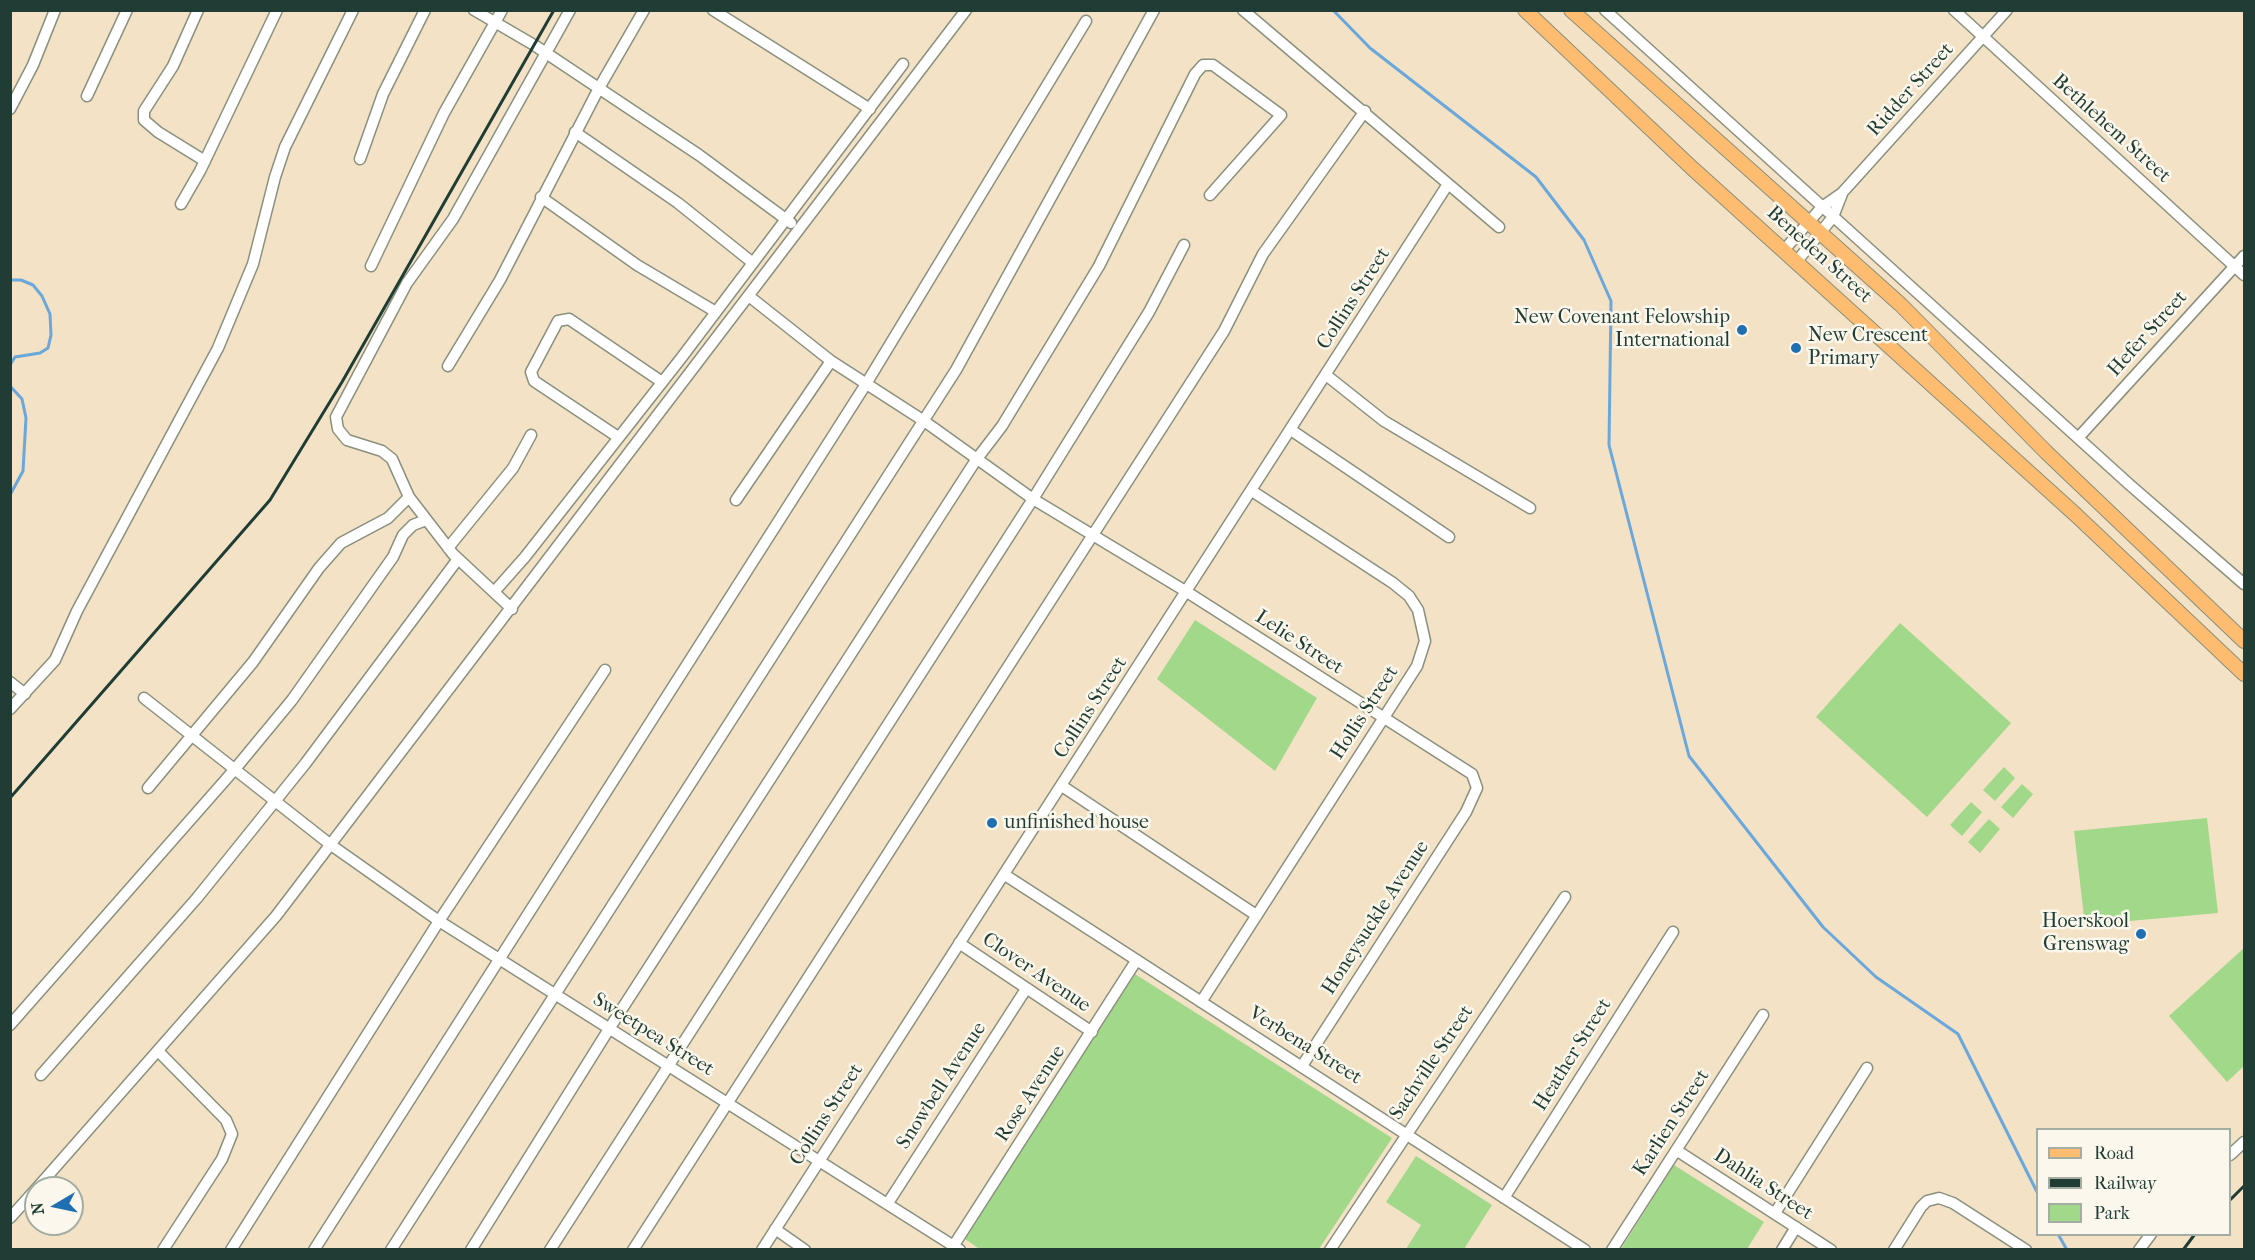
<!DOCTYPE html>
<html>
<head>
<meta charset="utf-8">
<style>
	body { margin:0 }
	#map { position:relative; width:2255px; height:1260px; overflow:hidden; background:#f3e2c6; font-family:"IM FELL French Canon",serif }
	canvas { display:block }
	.frame { position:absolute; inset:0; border:12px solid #1f3d34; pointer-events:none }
	.legend { position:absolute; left:2036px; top:1128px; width:195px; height:108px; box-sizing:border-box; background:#fbf7ec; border:2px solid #a3ada2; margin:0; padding:8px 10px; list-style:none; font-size:18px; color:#1f3d34 }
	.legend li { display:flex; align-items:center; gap:12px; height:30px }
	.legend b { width:30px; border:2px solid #a3ada2 }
	.north { position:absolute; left:24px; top:1176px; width:60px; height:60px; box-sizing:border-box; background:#fbf7ec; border:2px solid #a3ada2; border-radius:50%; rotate:261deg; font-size:16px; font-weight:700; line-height:24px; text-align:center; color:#1f3d34 }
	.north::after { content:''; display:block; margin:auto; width:21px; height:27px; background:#1f6fb2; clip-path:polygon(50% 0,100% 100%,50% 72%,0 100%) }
</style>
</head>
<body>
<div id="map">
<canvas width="2255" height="1260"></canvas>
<div class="frame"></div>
<ul class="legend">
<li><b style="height:8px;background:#fdbc70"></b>Road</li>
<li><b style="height:8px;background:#1f3d34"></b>Railway</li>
<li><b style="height:16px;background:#a1d88a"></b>Park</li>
</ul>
<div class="north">N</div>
</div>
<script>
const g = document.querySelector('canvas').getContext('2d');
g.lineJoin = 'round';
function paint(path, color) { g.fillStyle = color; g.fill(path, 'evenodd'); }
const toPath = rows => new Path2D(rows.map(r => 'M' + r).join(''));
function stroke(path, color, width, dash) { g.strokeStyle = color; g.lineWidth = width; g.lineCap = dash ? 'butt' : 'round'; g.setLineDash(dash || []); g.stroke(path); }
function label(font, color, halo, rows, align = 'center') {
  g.font = font + ' "IM FELL French Canon",serif'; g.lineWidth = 5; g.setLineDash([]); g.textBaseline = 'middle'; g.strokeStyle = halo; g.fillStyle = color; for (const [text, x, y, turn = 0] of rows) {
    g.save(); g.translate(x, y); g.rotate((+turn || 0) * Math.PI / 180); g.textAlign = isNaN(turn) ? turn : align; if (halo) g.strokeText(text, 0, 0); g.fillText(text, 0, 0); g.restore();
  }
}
paint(toPath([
	[1195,620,1317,698,1275,771,1157,679],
	[1900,623,2011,723,1927,817,1816,717],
	[2004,767,2015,778,1995,801,1983,790],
	[2022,784,2033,794,2013,818,2001,807],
	[1971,802,1982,812,1962,836,1950,825],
	[2207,818,2218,913,2085,925,2074,831],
	[1989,819,2000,829,1980,853,1968,842],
	[2244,948,2244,1066,2227,1082,2169,1016],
	[1135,974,1392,1138,1319,1249,981,1250,965,1239],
	[1416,1156,1492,1205,1464,1249,1406,1249,1421,1225,1386,1202],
	[1674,1165,1764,1222,1747,1249,1621,1249]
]), '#a1d88a');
stroke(toPath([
	[1333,10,1370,48,1536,177,1584,240,1611,301,1609,445,1689,756,1823,927,1876,977,1958,1034,2038,1194],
	[10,280,21,280,33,285,42,296,50,314,51,335,48,348,40,353,15,357,10,365],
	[10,386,22,399,26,418,23,471,10,495],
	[2058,1234,2067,1250]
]), '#6aa7db', 3);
const minor = toPath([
	[198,10,173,66,144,111,144,120,158,132,205,161],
	[474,10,534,45,699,155,791,223],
	[713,10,870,109],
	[1243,10,1499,227],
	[1605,10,2130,485,2244,584],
	[1954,10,2244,275],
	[87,96,127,10],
	[10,109,33,65,55,10],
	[575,132,678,203,753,263],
	[360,159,383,94,425,10],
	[541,197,637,265,716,312],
	[181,204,200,171,277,10],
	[1784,250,1822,207,1842,193,2007,10],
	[1797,261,1833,217,1842,194],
	[371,266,444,113,502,10],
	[750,297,831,361,924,421,1033,499,1187,592,1472,774,1477,788,1466,812,1302,1066],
	[448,366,500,280,599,88,644,10],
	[1326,375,1384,421,1530,508],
	[1291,430,1449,537],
	[618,437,534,381,531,372,558,321,569,319,662,382],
	[2078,438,2244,256],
	[736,500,831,361],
	[448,548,513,468,531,435],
	[494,592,525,557,682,357,903,64],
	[512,609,453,554,409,497,392,459,382,451,347,440,338,429,336,417,407,283,453,219,570,10],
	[10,682,25,694],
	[144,698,331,845,439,921,960,1250],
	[10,709,55,660,77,611,218,348,253,264,275,177,285,147,353,10],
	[1062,786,1256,915],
	[148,788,253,662,319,568,341,543,388,518,409,497],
	[1005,875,1585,1250],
	[959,943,1092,1032],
	[1201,1002,1417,666,1425,641,1418,610,1409,596,1393,583,1252,491],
	[10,1025,235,769,292,700,393,557,403,535,413,525,426,520],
	[158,1051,226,1120,232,1134,222,1159,163,1250],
	[41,1075,197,898,305,764,458,559],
	[1676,1150,1831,1250],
	[2230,1155,2244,1142],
	[37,1188,276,916,966,10],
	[1504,1198,1673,932],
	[888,1203,1026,989],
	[1775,1213,1867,1068],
	[10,1218,36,1189],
	[775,1229,805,1250],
	[954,1245,1136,961],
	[231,1250,439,921,605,670],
	[314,1250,866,384,1086,21],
	[391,1250,956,370,1154,10],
	[471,1250,609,1029,976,460,1002,426,1099,266,1195,74,1203,65,1213,65,1281,115,1210,195],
	[550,1250,1033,499,1149,312,1184,245],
	[633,1250,1224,331,1263,254,1365,111],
	[762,1250,1448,184],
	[1330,1250,1565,897],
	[1612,1250,1763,1015],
	[1782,1250,1796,1227],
	[1894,1250,1921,1207,1927,1201,1939,1198,1953,1203,2026,1250],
	[2139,1250,2151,1234]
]);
const major = toPath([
	[1525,10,1692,168,2076,515,2244,674],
	[1571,10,1901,305,2046,452,2244,641]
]);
stroke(minor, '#89907d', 13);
stroke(major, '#89907d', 16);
stroke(minor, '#fff', 10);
stroke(major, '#fdbc70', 14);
stroke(toPath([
	[10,798,270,500,342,382,554,10],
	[2230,1200,2244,1186],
	[2183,1250,2195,1234]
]), '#1f3d34', 3);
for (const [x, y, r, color] of [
	[1742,330,6,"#1f6fb2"],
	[1796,348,6,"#1f6fb2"],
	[992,823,6,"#1f6fb2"],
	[2141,934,6,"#1f6fb2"]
]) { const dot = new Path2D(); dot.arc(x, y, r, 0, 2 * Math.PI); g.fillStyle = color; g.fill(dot); stroke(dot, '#fbf7ec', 2); }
label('20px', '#1f3d34', '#fbf7ec', [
	["Ridder Street",1911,90,-48],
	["Bethlehem Street",2111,129,42],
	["Beneden Street",1819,255,42],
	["Collins Street",1354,299,-57],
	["Hefer Street",2148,334,-48],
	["Lelie Street",1299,643,33],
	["Collins Street",1091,708,-57],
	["Hollis Street",1365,713,-57],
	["Honeysuckle Avenue",1376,918,-57],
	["Clover Avenue",1036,973,34],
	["Sweetpea Street",653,1035,32],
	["Verbena Street",1305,1046,32],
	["Heather Street",1573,1055,-58],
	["Sachville Street",1432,1063,-56],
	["Snowbell Avenue",942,1086,-57],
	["Rose Avenue",1031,1094,-57],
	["Collins Street",827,1115,-57],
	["Karlien Street",1672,1123,-57],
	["Dahlia Street",1763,1185,33]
]);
label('20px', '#1f3d34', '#fbf7ec', [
	["New Covenant Felowship",1730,318],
	["International",1730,341],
	["New Crescent",1808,336,"left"],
	["Primary",1808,359,"left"],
	["unfinished house",1004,823,"left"],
	["Hoerskool",2129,922],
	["Grenswag",2129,945]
], 'right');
</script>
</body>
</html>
